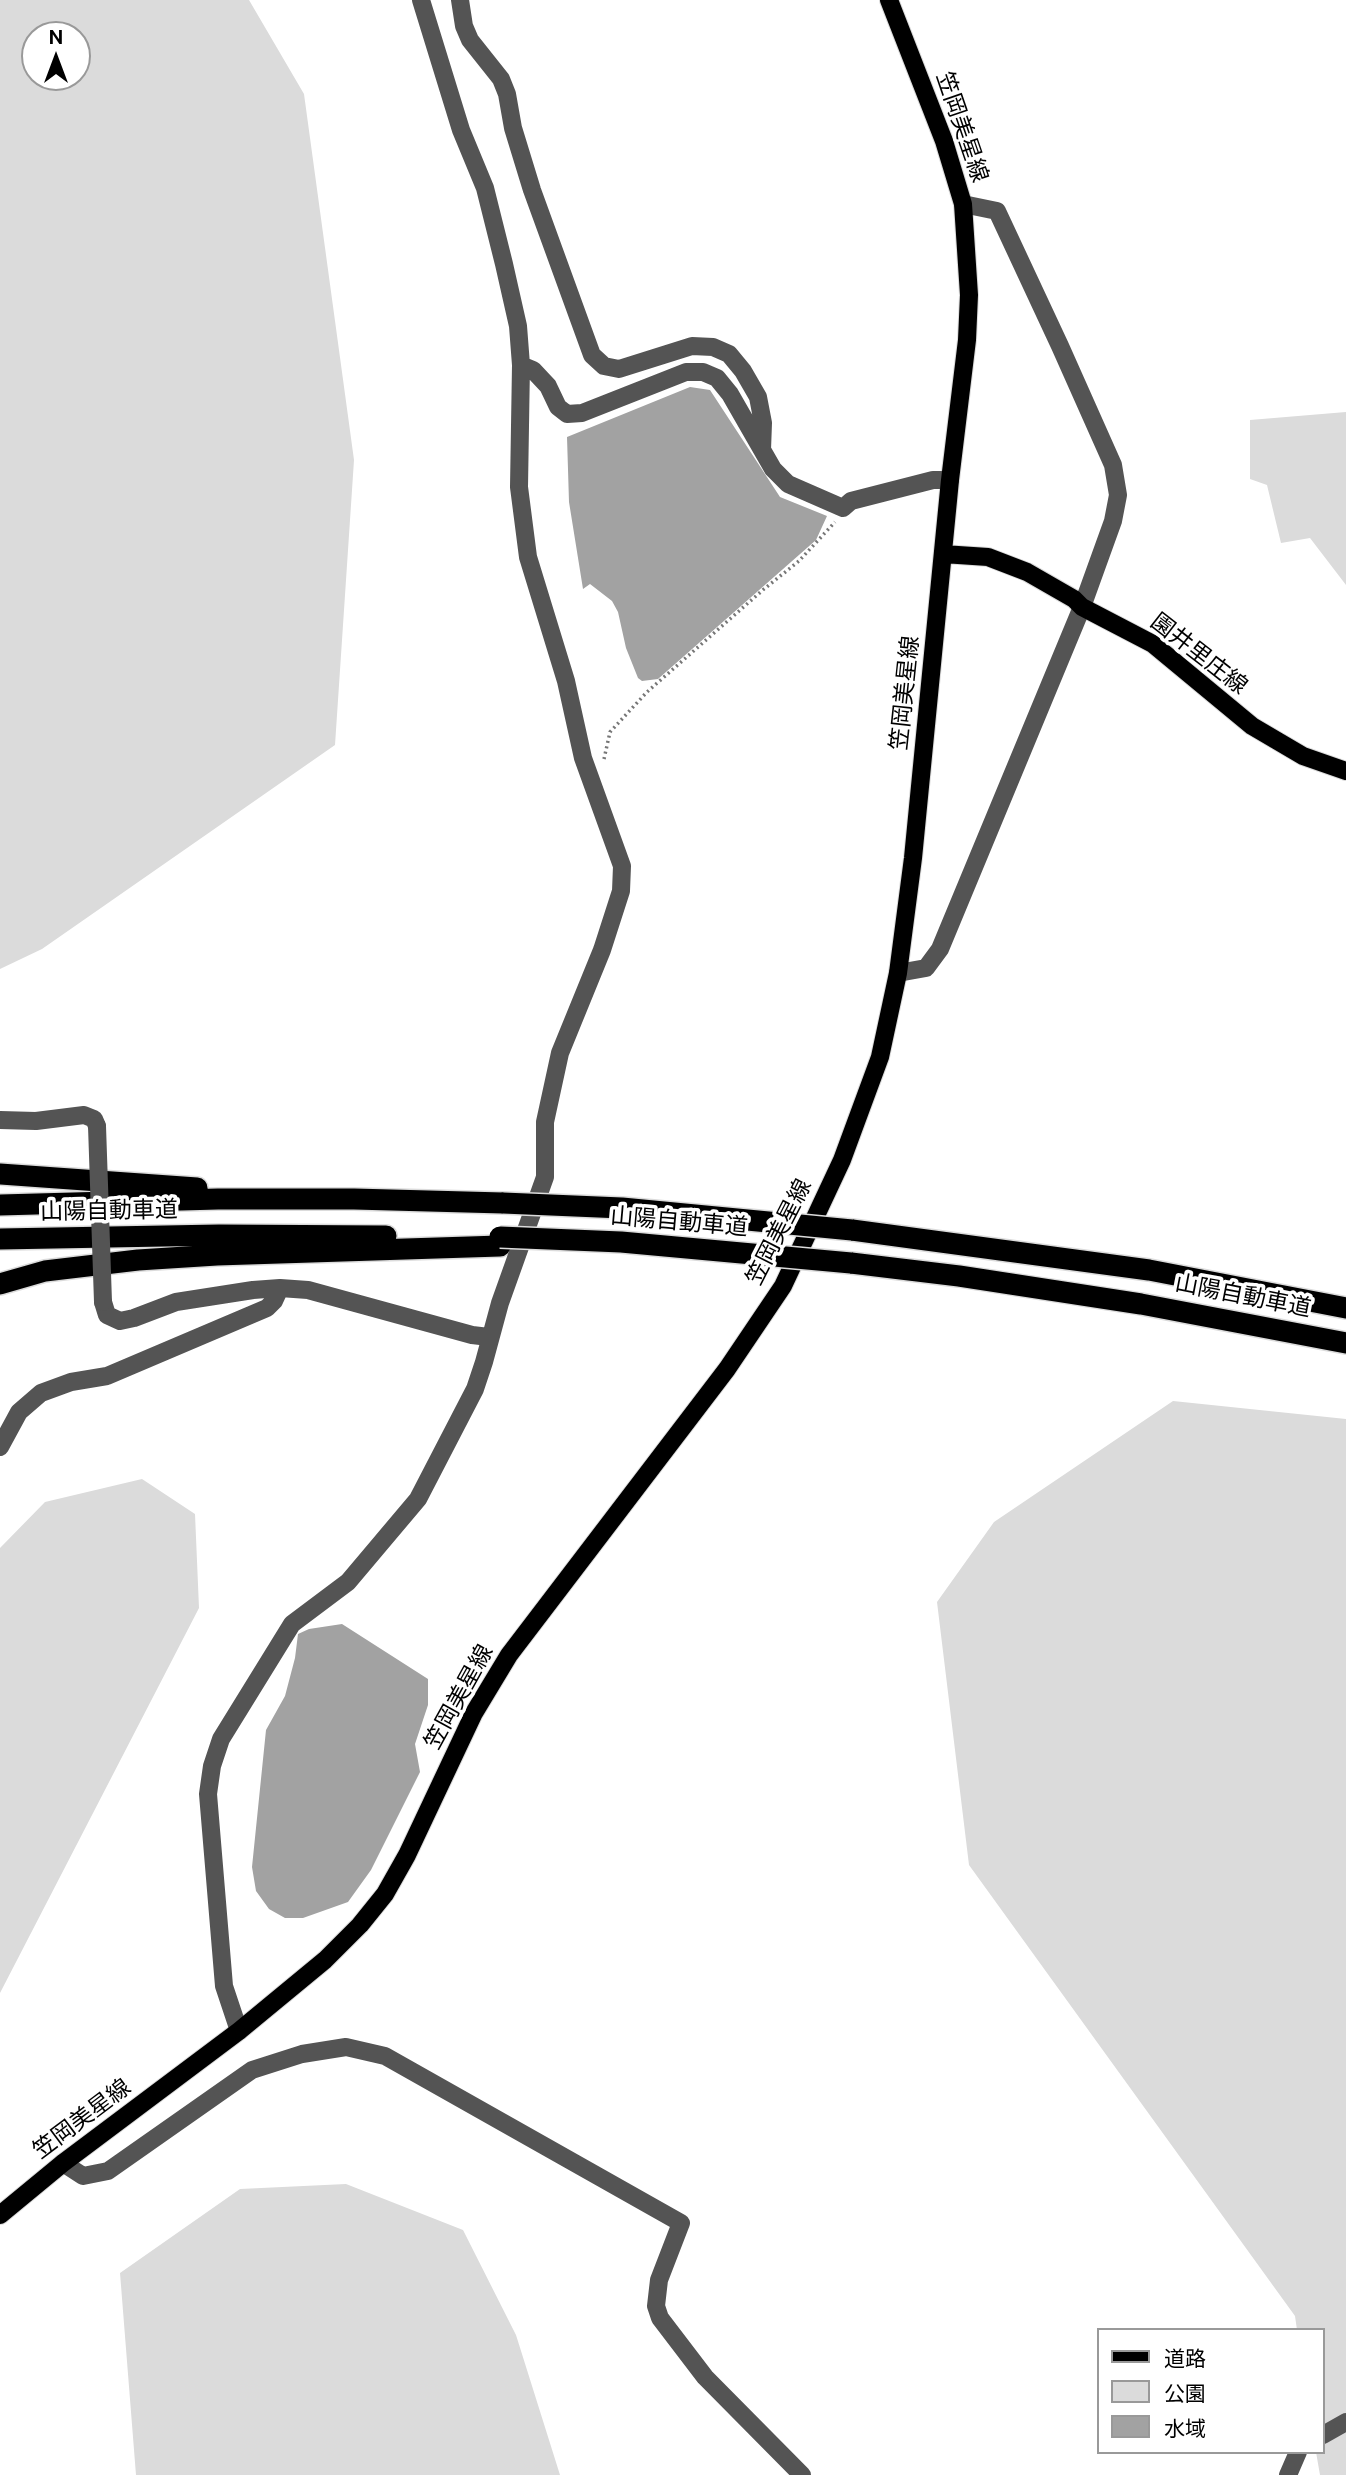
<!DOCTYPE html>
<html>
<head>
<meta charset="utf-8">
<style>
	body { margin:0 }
	#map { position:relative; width:1346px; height:2475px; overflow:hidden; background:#fff; font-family:"Public Sans","Noto Sans JP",sans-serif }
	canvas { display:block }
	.legend { position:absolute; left:1097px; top:2328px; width:228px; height:126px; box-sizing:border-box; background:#fff; border:2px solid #999; margin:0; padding:9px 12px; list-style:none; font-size:21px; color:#000 }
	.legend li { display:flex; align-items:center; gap:14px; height:35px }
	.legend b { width:35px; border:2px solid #999 }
	.north { position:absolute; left:21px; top:21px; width:70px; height:70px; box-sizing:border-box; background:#fff; border:2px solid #999; border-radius:50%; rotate:0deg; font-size:19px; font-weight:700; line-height:28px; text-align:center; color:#000 }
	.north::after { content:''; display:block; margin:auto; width:24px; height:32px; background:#000; clip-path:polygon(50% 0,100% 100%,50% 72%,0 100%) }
</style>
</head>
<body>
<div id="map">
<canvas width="1346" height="2475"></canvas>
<ul class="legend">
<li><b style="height:9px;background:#000"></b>道路</li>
<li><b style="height:19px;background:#dbdbdb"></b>公園</li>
<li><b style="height:19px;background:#a2a2a2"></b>水域</li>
</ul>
<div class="north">N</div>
</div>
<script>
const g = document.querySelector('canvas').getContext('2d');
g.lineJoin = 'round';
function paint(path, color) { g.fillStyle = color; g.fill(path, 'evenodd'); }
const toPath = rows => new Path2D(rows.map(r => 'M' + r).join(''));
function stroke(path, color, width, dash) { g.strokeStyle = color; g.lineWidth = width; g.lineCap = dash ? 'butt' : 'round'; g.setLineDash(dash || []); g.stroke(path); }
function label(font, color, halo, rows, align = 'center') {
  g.font = font + ' "Public Sans","Noto Sans JP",sans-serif'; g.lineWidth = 7; g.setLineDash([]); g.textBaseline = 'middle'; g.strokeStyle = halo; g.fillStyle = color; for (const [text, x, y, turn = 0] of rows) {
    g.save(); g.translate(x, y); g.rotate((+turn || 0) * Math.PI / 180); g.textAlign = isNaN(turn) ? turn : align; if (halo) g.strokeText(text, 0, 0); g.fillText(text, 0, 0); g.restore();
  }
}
paint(toPath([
	[0,0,249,0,304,94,354,460,335,745,42,949,0,969],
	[77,35,77,77,35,77,35,35],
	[1346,412,1346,585,1310,538,1281,543,1267,485,1250,479,1250,420],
	[1173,1401,1346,1419,1346,2475,1320,2475,1316,2452,1323,2452,1323,2330,1297,2330,1295,2316,969,1865,937,1602,994,1522],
	[142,1479,195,1514,199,1608,0,1993,0,1548,45,1502],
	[346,2184,463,2230,516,2335,560,2475,136,2475,120,2273,240,2189]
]), '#dbdbdb');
paint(toPath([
	[690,387,710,390,780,497,827,516,816,540,658,679,642,681,638,678,626,648,618,612,612,601,590,584,583,589,569,502,567,437],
	[342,1624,428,1679,428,1705,415,1744,420,1772,371,1870,348,1902,303,1918,285,1918,269,1909,256,1891,252,1867,266,1730,285,1696,295,1658,298,1634,309,1629]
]), '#a2a2a2');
const major = toPath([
	[943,554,988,557,1027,572,1074,599,1082,607,1153,644,1252,726,1303,756,1346,771],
	[0,2215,63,2163,239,2031,325,1960,360,1925,385,1894,407,1855,474,1713,509,1655,727,1369,783,1286,842,1160,880,1057,898,973,913,858,950,480,967,340,969,295,963,204,944,141,889,0]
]);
const highway = toPath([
	[0,1174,197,1188],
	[0,1205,218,1199,354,1199,503,1203],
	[852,1230,1149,1270,1346,1308],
	[0,1239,219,1235,386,1236],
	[851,1263,959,1276,1141,1304,1346,1343],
	[0,1284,45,1271,138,1260,217,1255,500,1246]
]);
stroke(major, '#dbdbdb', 20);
stroke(highway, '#dbdbdb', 24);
stroke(toPath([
	[604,759,610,732,647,692,764,589,799,561,835,522]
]), '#767676', 3.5, [2, 3.5]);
stroke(toPath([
	[460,0,464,26,470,40,501,79,507,94,513,128,532,190,592,355,604,366,619,369,692,346,713,347,729,354,743,371,758,397,763,423,762,450],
	[521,365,533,370,548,386,558,407,567,414,582,413,686,372,703,372,717,378,730,394,773,469,788,484,843,508,851,501,933,480,950,480],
	[898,973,926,968,940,949,1082,607,1113,521,1118,495,1113,465,1060,346,997,211,963,204],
	[0,1120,36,1121,84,1115,94,1119,97,1126],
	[103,1302,107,1315,120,1321,134,1318,176,1302,253,1290,280,1288,308,1290,472,1335,489,1337],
	[0,1447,19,1412,41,1393,71,1382,107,1376,267,1308,274,1301,280,1288],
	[239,2031,224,1986,208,1794,212,1766,221,1739,292,1624,348,1582,418,1499,475,1389,484,1362,500,1303,545,1177,545,1122,560,1053,602,950,621,891,622,866,583,758,566,681,528,557,519,487,521,365,518,326,504,264,485,188,461,130,421,0],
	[63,2163,83,2176,108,2171,252,2070,302,2054,346,2047,385,2056,681,2223,659,2280,656,2306,660,2318,705,2377,802,2475],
	[1323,2435,1346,2422],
	[1288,2475,1298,2452]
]), '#545454', 18);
stroke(major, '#000', 18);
stroke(highway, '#000', 21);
const highwayBridge = toPath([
	[503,1203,622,1208,852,1230],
	[500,1237,621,1242,851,1263]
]);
stroke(highwayBridge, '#dbdbdb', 24, []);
stroke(toPath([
	[97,1126,103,1302]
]), '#545454', 18);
stroke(highwayBridge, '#000', 21);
label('23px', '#000', '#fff', [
	["笠岡美星線",962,127,71],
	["園井里庄線",1199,654,38],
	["笠岡美星線",905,693,-84],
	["山陽自動車道",109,1211,-1],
	["山陽自動車道",679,1222,5],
	["笠岡美星線",779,1232,-63],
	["山陽自動車道",1243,1296,11],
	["笠岡美星線",459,1697,-61],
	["笠岡美星線",82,2119,-37]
]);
</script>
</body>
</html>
